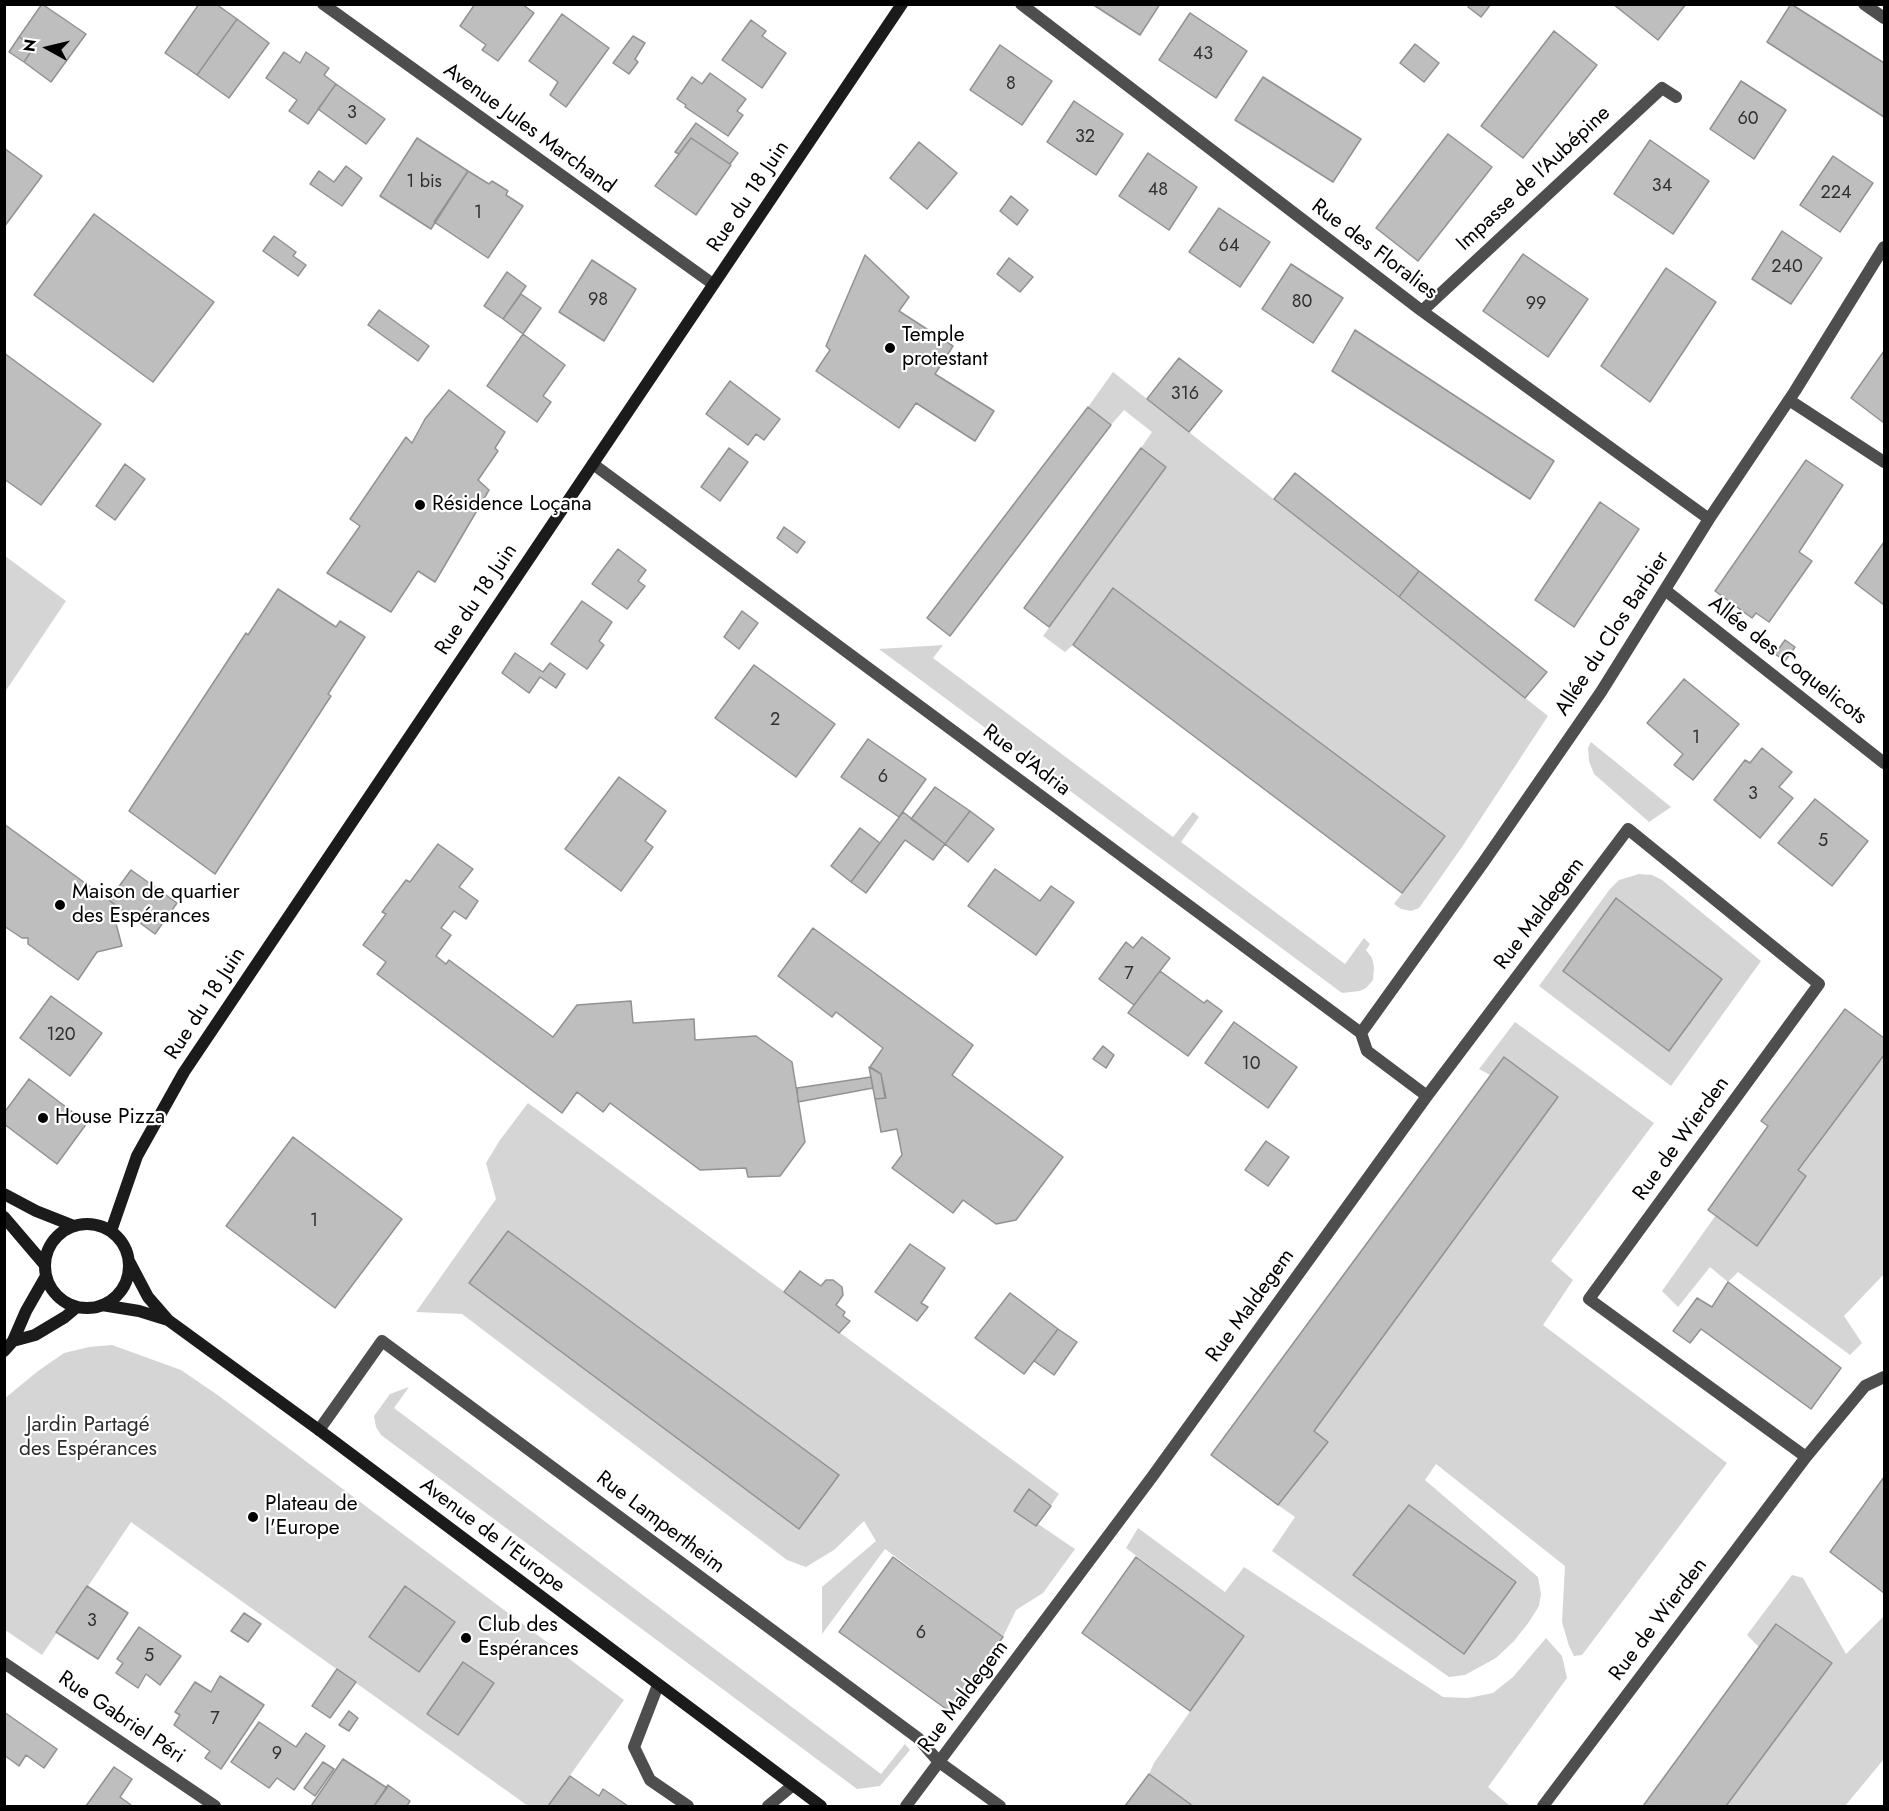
<!DOCTYPE html>
<html>
<head>
<meta charset="utf-8">
<style>
	body { margin:0 }
	#map { position:relative; width:1889px; height:1811px; overflow:hidden; background:#fff; font-family:Jost,sans-serif }
	canvas { display:block }
	.frame { position:absolute; inset:0; border:6px solid #000; pointer-events:none }
	.north { position:absolute; left:18px; top:18px; width:60px; height:60px; -webkit-text-stroke:4px #fff; paint-order:stroke; rotate:278deg; font-size:16px; font-weight:700; line-height:24px; text-align:center; color:#000 }
	.north::after { content:''; display:block; margin:auto; width:21px; height:27px; background:#000; clip-path:polygon(50% 0,100% 100%,50% 72%,0 100%) }
</style>
</head>
<body>
<div id="map">
<canvas width="1889" height="1811"></canvas>
<div class="frame"></div>
<div class="north">N</div>
</div>
<script>
const g = document.querySelector('canvas').getContext('2d');
g.lineJoin = 'round';
function paint(path, color) { g.fillStyle = color; g.fill(path, 'evenodd'); }
const toPath = rows => new Path2D(rows.map(r => 'M' + r).join(''));
function stroke(path, color, width, dash) { g.strokeStyle = color; g.lineWidth = width; g.lineCap = dash ? 'butt' : 'round'; g.setLineDash(dash || []); g.stroke(path); }
function label(font, color, halo, rows, align = 'center') {
  g.font = font + ' Jost,sans-serif'; g.lineWidth = 4.5; g.setLineDash([]); g.textBaseline = 'middle'; g.strokeStyle = halo; g.fillStyle = color; for (const [text, x, y, turn = 0] of rows) {
    g.save(); g.translate(x, y); g.rotate((+turn || 0) * Math.PI / 180); g.textAlign = isNaN(turn) ? turn : align; if (halo) g.strokeText(text, 0, 0); g.fillText(text, 0, 0); g.restore();
  }
}
paint(toPath([
	[1113,372,1548,716,1462,847,1419,908,1411,911,1401,909,1394,904,1445,836,1113,588,1073,645,1065,652,1043,636,1166,467,1141,448,1152,432,1124,410,1111,425,1088,407],
	[5,556,66,601,5,692],
	[943,645,933,658,1173,837,1193,812,1199,817,1181,842,1345,964,1364,938,1370,944,1366,950,1372,958,1374,967,1373,980,1366,988,1360,991,1342,993,879,649],
	[1591,742,1671,807,1649,822,1594,774,1589,761,1588,748],
	[1639,874,1652,875,1662,880,1761,961,1671,1086,1539,986,1610,889,1619,880],
	[1515,1022,1654,1123,1551,1261,1573,1280,1543,1325,1727,1463,1582,1655,1574,1656,1569,1646,1562,1622,1565,1566,1436,1464,1425,1480,1538,1577,1541,1594,1539,1606,1529,1622,1514,1641,1496,1658,1465,1675,1449,1677,1272,1551,1295,1517,1278,1505,1328,1442,1314,1431,1558,1098,1504,1057,1490,1075,1479,1069],
	[1884,1055,1884,1274,1844,1316,1862,1343,1850,1355,1738,1272,1728,1282,1710,1267,1678,1307,1662,1291,1716,1215,1757,1246,1805,1176,1798,1170],
	[528,1103,1059,1494,1038,1524,1075,1549,1043,1593,1016,1610,1003,1637,885,1549,822,1634,822,1587,876,1541,864,1521,834,1550,806,1567,787,1560,462,1314,416,1312,496,1199,486,1163,500,1140],
	[112,1345,181,1370,219,1396,624,1700,548,1806,528,1806,131,1522,42,1655,5,1630,4,1399,38,1371,64,1353,89,1347],
	[409,1387,394,1408,881,1774,905,1744,910,1750,880,1786,857,1789,381,1435,376,1427,374,1416,390,1394],
	[1138,1528,1225,1592,1244,1567,1443,1697,1468,1698,1493,1693,1513,1677,1546,1638,1562,1656,1567,1678,1488,1787,1510,1806,1193,1806,1149,1774,1154,1763,1243,1636,1126,1548],
	[1792,1575,1803,1578,1846,1654,1884,1616,1884,1759,1845,1806,1726,1806,1832,1664,1777,1624,1759,1647,1747,1635]
]), '#d5d5d5');
const building = toPath([
	[42,4,86,34,51,82,24,62,34,47,19,37,42,4],
	[199,4,216,4,237,19,197,75,165,53,199,4],
	[475,4,522,4,534,13,498,61,482,50,486,45,460,26,475,4],
	[1092,4,1160,4,1140,35,1092,4],
	[1470,4,1491,4,1481,17,1468,7,1470,4],
	[1613,4,1686,4,1658,40,1613,4],
	[1791,4,1884,63,1884,117,1767,42,1791,4],
	[1190,13,1247,51,1216,98,1159,60,1190,13],
	[562,14,609,48,566,107,550,95,558,82,529,61,562,14],
	[237,19,269,43,229,98,197,75,237,19],
	[751,20,766,31,762,36,786,53,762,88,722,60,751,20],
	[1554,31,1597,65,1523,158,1481,126,1554,31],
	[633,36,645,43,635,59,638,62,629,74,613,63,633,36],
	[19,37,34,47,24,62,9,52,19,37],
	[1415,44,1439,63,1424,82,1400,63,1415,44],
	[1000,45,1052,81,1022,125,970,90,1000,45],
	[284,52,300,63,306,52,329,68,324,75,336,84,308,124,289,111,297,100,266,78,284,52],
	[710,73,746,99,737,111,743,115,728,136,685,107,686,105,677,99,692,77,702,84,710,73],
	[1263,77,1361,139,1333,182,1235,120,1263,77],
	[1741,81,1786,110,1754,159,1710,129,1741,81],
	[336,84,385,119,366,144,318,109,336,84],
	[1074,101,1123,134,1096,175,1047,142,1074,101],
	[696,123,738,153,730,164,691,138,679,154,675,152,696,123],
	[1448,134,1492,167,1418,261,1376,228,1448,134],
	[417,138,468,171,431,229,380,196,417,138],
	[691,138,731,165,696,215,655,186,691,138],
	[1650,140,1709,181,1673,234,1614,194,1650,140],
	[919,142,957,173,927,209,890,178,919,142],
	[4,148,42,176,4,227,4,148],
	[1148,153,1197,187,1169,230,1119,196,1148,153],
	[1833,156,1873,183,1840,232,1800,205,1833,156],
	[346,166,362,178,342,206,310,184,319,171,334,182,346,166],
	[468,171,489,184,492,181,508,191,506,195,523,206,488,258,434,222,468,171],
	[1011,196,1028,210,1017,225,1000,211,1011,196],
	[1219,208,1270,242,1240,287,1189,252,1219,208],
	[94,214,214,302,153,382,34,295,94,214],
	[1782,231,1822,258,1791,304,1752,279,1782,231],
	[274,236,296,252,293,256,306,265,298,276,263,251,274,236],
	[1523,254,1588,299,1548,357,1483,311,1523,254],
	[865,255,909,297,899,311,953,346,935,374,994,411,975,441,916,403,899,428,816,371,830,350,826,346,865,255],
	[1009,258,1033,277,1020,292,997,274,1009,258],
	[592,260,636,289,604,341,559,312,592,260],
	[1291,264,1343,298,1313,343,1262,309,1291,264],
	[1666,268,1716,302,1650,402,1601,366,1666,268],
	[507,272,526,286,503,319,484,306,507,272],
	[521,294,541,308,523,334,503,319,521,294],
	[379,310,429,346,418,361,368,325,379,310],
	[1355,330,1554,461,1530,499,1332,371,1355,330],
	[523,334,565,365,543,396,551,402,537,422,487,386,523,334],
	[1884,351,1884,423,1851,398,1884,351],
	[4,353,101,424,41,505,4,479,4,353],
	[1179,358,1222,391,1189,432,1147,399,1179,358],
	[730,381,780,419,764,440,756,434,748,445,706,414,730,381],
	[449,390,505,432,495,448,498,451,478,480,489,490,435,582,418,571,391,612,327,573,360,526,350,519,406,437,412,443,425,419,449,390],
	[1088,407,1111,425,950,636,927,618,1088,407],
	[729,448,748,462,720,501,701,487,729,448],
	[1141,448,1166,467,1049,627,1024,608,1141,448],
	[1806,460,1843,485,1799,552,1812,561,1769,622,1756,613,1752,618,1715,591,1806,460],
	[125,464,145,479,115,520,96,506,125,464],
	[1295,473,1419,571,1399,597,1274,499,1295,473],
	[1600,502,1639,529,1574,627,1535,600,1600,502],
	[784,527,805,542,797,553,777,538,784,527],
	[1884,542,1884,605,1855,583,1884,542],
	[618,549,646,570,638,581,645,586,627,609,592,584,618,549],
	[1419,571,1547,672,1525,698,1399,597,1419,571],
	[1113,588,1445,836,1402,893,1073,645,1113,588],
	[278,589,336,627,340,621,365,637,328,694,331,696,215,874,129,811,246,633,248,635,278,589],
	[582,601,612,622,599,641,604,645,587,669,551,644,582,601],
	[742,611,758,623,739,649,724,637,742,611],
	[1785,640,1795,647,1785,661,1775,654,1785,640],
	[515,653,543,672,550,663,565,674,556,688,540,677,529,693,502,673,515,653],
	[754,665,835,724,796,777,715,718,754,665],
	[1684,679,1739,724,1693,780,1674,765,1683,754,1647,723,1684,679],
	[868,739,926,779,899,817,841,777,868,739],
	[1762,748,1792,772,1779,787,1793,798,1760,838,1714,800,1745,760,1750,763,1762,748],
	[619,777,666,811,645,841,653,847,621,891,565,849,619,777],
	[935,787,970,811,945,844,911,819,935,787],
	[1815,799,1868,841,1832,886,1778,843,1815,799],
	[970,811,994,829,968,862,945,844,970,811],
	[903,812,945,844,933,860,905,840,866,893,851,882,903,812],
	[4,824,122,910,115,920,122,946,97,952,78,980,28,944,28,938,22,938,4,926,4,824],
	[860,828,880,843,851,882,831,866,860,828],
	[438,844,473,869,459,887,478,901,466,919,454,911,441,928,451,935,436,956,446,964,449,960,553,1037,577,1005,631,1001,633,1023,694,1019,695,1040,756,1036,792,1062,805,1142,780,1176,748,1177,746,1168,700,1170,610,1103,603,1112,577,1092,562,1113,377,974,386,962,363,945,386,914,382,912,406,880,410,882,438,844],
	[995,869,1040,901,1051,886,1074,902,1036,955,968,906,995,869],
	[131,870,177,903,155,934,109,900,131,870],
	[1616,898,1722,979,1669,1051,1563,971,1616,898],
	[813,928,973,1045,952,1075,1063,1157,1016,1220,996,1224,963,1200,953,1213,892,1168,902,1155,897,1129,881,1132,875,1099,886,1098,881,1074,870,1067,883,1048,836,1012,832,1017,778,976,813,928],
	[1142,937,1170,958,1134,1005,1099,979,1126,942,1133,948,1142,937],
	[1160,971,1204,1003,1207,1000,1222,1011,1188,1056,1128,1013,1160,971],
	[51,996,102,1033,70,1076,20,1038,51,996],
	[1845,1009,1884,1038,1884,1055,1798,1170,1806,1176,1757,1246,1708,1210,1768,1126,1761,1121,1845,1009],
	[1234,1022,1297,1067,1268,1108,1205,1063,1234,1022],
	[1103,1046,1114,1055,1106,1068,1093,1059,1103,1046],
	[1504,1057,1558,1097,1314,1431,1328,1442,1278,1505,1211,1455,1504,1057],
	[869,1067,881,1074,885,1098,875,1099,869,1067],
	[871,1077,873,1088,798,1102,797,1088,871,1077],
	[29,1079,87,1123,57,1164,4,1124,4,1113,29,1079],
	[293,1137,402,1219,335,1308,226,1226,293,1137],
	[1266,1141,1289,1157,1268,1186,1245,1170,1266,1141],
	[508,1231,839,1475,799,1529,469,1283,508,1231],
	[910,1244,945,1268,921,1303,928,1307,917,1321,875,1292,910,1244],
	[800,1271,821,1286,826,1280,833,1280,842,1287,843,1295,836,1305,845,1312,843,1316,850,1321,839,1333,784,1292,800,1271],
	[1728,1282,1841,1368,1811,1409,1701,1329,1690,1343,1673,1331,1697,1298,1712,1307,1728,1282],
	[1010,1293,1058,1329,1024,1374,975,1338,1010,1293],
	[1058,1329,1077,1342,1054,1375,1034,1361,1058,1329],
	[1884,1477,1884,1593,1830,1552,1884,1477],
	[1029,1489,1051,1506,1036,1526,1014,1511,1029,1489],
	[1409,1505,1516,1582,1464,1654,1353,1575,1409,1505],
	[893,1557,1003,1637,949,1711,839,1632,893,1557],
	[1136,1557,1244,1636,1190,1711,1082,1633,1136,1557],
	[87,1586,128,1613,98,1659,56,1632,87,1586],
	[405,1586,455,1622,419,1672,369,1637,405,1586],
	[244,1613,261,1624,248,1642,231,1631,244,1613],
	[1776,1624,1832,1663,1726,1806,1643,1806,1776,1624],
	[139,1627,181,1656,160,1685,146,1674,138,1688,116,1673,123,1663,117,1659,139,1627],
	[463,1662,494,1683,458,1735,427,1714,463,1662],
	[337,1669,356,1682,330,1718,312,1706,337,1669],
	[220,1676,264,1705,221,1769,205,1758,210,1751,174,1725,180,1715,175,1712,195,1682,211,1692,220,1676],
	[349,1711,358,1718,349,1731,339,1725,349,1711],
	[4,1712,57,1749,44,1768,26,1755,19,1766,4,1755,4,1712],
	[259,1722,296,1747,306,1733,325,1746,294,1790,277,1778,269,1788,231,1762,259,1722],
	[343,1759,387,1788,374,1806,311,1806,343,1759],
	[323,1762,334,1769,315,1796,304,1788,323,1762],
	[114,1767,132,1779,120,1797,131,1805,130,1806,86,1806,114,1767],
	[1149,1774,1193,1806,1125,1806,1149,1774],
	[570,1776,599,1796,603,1789,628,1806,548,1806,570,1776],
	[388,1785,410,1801,407,1806,374,1806,388,1785]
]);
paint(building, '#bebebe');
stroke(building, '#929292', 1.5);
stroke(toPath([
	[658,1685,634,1747,650,1780,688,1806],
	[768,1806,792,1786]
]), '#4e4e4e', 12);
stroke(toPath([
	[323,4,713,284],
	[1021,4,1422,311,1709,519],
	[1864,4,1884,18],
	[1422,311,1662,88,1676,97],
	[1789,400,1884,462],
	[593,464,1361,1033,1367,1051,1427,1096],
	[1665,590,1884,763],
	[1361,1033,1483,863,1601,692,1709,519,1795,391,1884,247],
	[319,1430,382,1341,918,1738,939,1762,1000,1806],
	[4,1663,215,1806],
	[906,1806,1152,1477,1427,1096,1628,829,1819,984,1589,1299,1806,1457],
	[1543,1806,1806,1457,1865,1386,1884,1377]
]), '#4e4e4e', 12);
stroke(toPath([
	[4,1194,36,1211,74,1226],
	[4,1217,45,1265],
	'45 1266a42 42 0 1 1 84 0a42 42 0 1 1-84 0Z',
	[111,1231,137,1156,184,1072,902,4],
	[129,1261,148,1297,168,1320,319,1430,821,1806],
	[102,1305,139,1311,168,1320],
	[13,1341,35,1335,65,1317,77,1307],
	[4,1351,13,1341,26,1311,46,1276]
]), '#1b1b1b', 12);
for (const [x, y, r, color] of [
	[890,348,6,"#000"],
	[420,505,6,"#000"],
	[60,905,6,"#000"],
	[43,1118,6,"#000"],
	[253,1517,6,"#000"],
	[466,1638,6,"#000"]
]) { const dot = new Path2D(); dot.arc(x, y, r, 0, 2 * Math.PI); g.fillStyle = color; g.fill(dot); stroke(dot, '#fff', 2); }
label('18px', '#303030', null, [
	["43",1203,55],
	["8",1011,85],
	["3",352,114],
	["60",1748,120],
	["32",1085,138],
	["1 bis",424,183],
	["34",1662,187],
	["48",1158,191],
	["224",1836,194],
	["1",478,214],
	["64",1229,247],
	["240",1787,268],
	["98",598,301],
	["80",1302,303],
	["99",1536,305],
	["316",1185,395],
	["2",775,721],
	["1",1696,739],
	["6",883,778],
	["3",1753,795],
	["5",1823,842],
	["7",1129,975],
	["120",61,1036],
	["10",1251,1065],
	["1",314,1222],
	["3",92,1622],
	["6",921,1634],
	["5",149,1657],
	["7",215,1720],
	["9",277,1755]
]);
label('21px', '#000', '#fff', [
	["Avenue Jules Marchand",529,129,36],
	["Impasse de l'Aubépine",1534,179,-43],
	["Rue du 18 Juin",749,197,-56],
	["Rue des Floralies",1374,250,37],
	["Rue du 18 Juin",477,600,-56],
	["Allée du Clos Barbier",1613,634,-57],
	["Allée des Coquelicots",1787,661,38],
	["Rue d'Adria",1026,761,37],
	["Rue Maldegem",1540,914,-53],
	["Rue du 18 Juin",206,1004,-57],
	["Rue de Wierden",1682,1139,-54],
	["Rue Maldegem",1251,1306,-54],
	["Rue Lampertheim",660,1523,37],
	["Avenue de l'Europe",492,1536,37],
	["Rue de Wierden",1659,1620,-53],
	["Rue Maldegem",964,1697,-53],
	["Rue Gabriel Péri",121,1718,34]
]);
label('21px', '#000', '#fff', [
	["Temple",902,336],
	["protestant",902,360],
	["Résidence Loçana",432,505],
	["Maison de quartier",72,893],
	["des Espérances",72,917],
	["House Pizza",55,1118],
	["Plateau de",265,1505],
	["l'Europe",265,1529],
	["Club des",478,1626],
	["Espérances",478,1650]
], 'left');
label('21px', '#2c2c2c', '#fff', [
	["Jardin Partagé",88,1426],
	["des Espérances",88,1450]
]);
</script>
</body>
</html>
